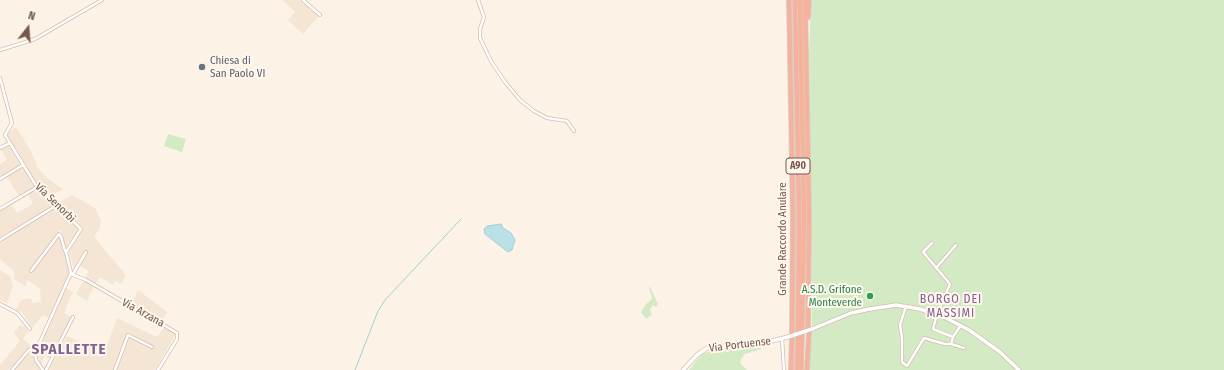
<!DOCTYPE html>
<html>
<head>
<meta charset="utf-8">
<style>
	body { margin:0 }
	#map { position:relative; width:1224px; height:370px; overflow:hidden; background:#fcf3e6; font-family:"Fira Sans Condensed",sans-serif }
	canvas { display:block }
	.north { position:absolute; left:8px; top:8px; width:40px; height:40px; -webkit-text-stroke:3px #fff7ed; paint-order:stroke; rotate:17deg; font-size:11px; font-weight:700; line-height:16px; text-align:center; color:#75594b }
	.north::after { content:''; display:block; margin:auto; width:14px; height:18px; background:#75594b; clip-path:polygon(50% 0,100% 100%,50% 72%,0 100%) }
</style>
</head>
<body>
<div id="map">
<canvas width="1224" height="370"></canvas>
<div class="north">N</div>
</div>
<script>
const g = document.querySelector('canvas').getContext('2d');
g.lineJoin = 'round';
function paint(path, color) { g.fillStyle = color; g.fill(path, 'evenodd'); }
const toPath = rows => new Path2D(rows.map(r => 'M' + r).join(''));
function stroke(path, color, width, dash) { g.strokeStyle = color; g.lineWidth = width; g.lineCap = dash ? 'butt' : 'round'; g.setLineDash(dash || []); g.stroke(path); }
function label(font, color, halo, rows, align = 'center') {
  g.font = font + ' "Fira Sans Condensed",sans-serif'; g.lineWidth = 4; g.setLineDash([]); g.textBaseline = 'middle'; g.strokeStyle = halo; g.fillStyle = color; for (const [text, x, y, turn = 0] of rows) {
    g.save(); g.translate(x, y); g.rotate((+turn || 0) * Math.PI / 180); g.textAlign = isNaN(turn) ? turn : align; if (halo) g.strokeText(text, 0, 0); g.fillText(text, 0, 0); g.restore();
  }
}
paint(toPath([
	[282,0,301,0,319,16,303,34,288,20,295,12],
	[16,127,31,151,38,168,47,178,63,189,50,196,35,182,6,133],
	[9,145,21,165,0,177,0,164,7,160,1,150],
	[23,167,35,187,19,196,7,177],
	[38,189,55,205,0,238,0,211,11,204,17,213,33,204,28,194],
	[72,195,95,208,101,220,100,228,94,237,126,275,121,284,116,281,113,285,100,277,95,284,85,278,89,271,80,266,87,252,74,270,69,251,84,228,58,203],
	[57,207,80,228,66,247,61,231,59,231,30,271,31,272,60,235,70,271,69,276,49,318,43,315,32,328,22,312,16,310,21,300,31,298,32,303,41,302,40,289,28,280,25,286,14,279,14,271,0,259,0,242],
	[0,270,10,276,13,286,7,303,0,300],
	[84,280,94,286,87,301,76,294],
	[66,288,73,292,64,313,71,317,50,359,45,356,41,364,37,354],
	[138,290,167,312,162,321,131,303],
	[117,318,157,337,165,326,176,334,155,370,117,370,130,336,152,348,154,347,128,332,114,370,48,370,67,336,104,354],
	[20,325,25,327,28,332,23,339,31,346,9,370,0,370,0,365,20,341,14,333],
	[30,352,33,353,41,370,14,370]
]), '#f4e5d5');
paint(toPath([
	[811,0,1224,0,1224,370,809,370,812,332,809,54],
	[168,134,186,139,182,152,164,146],
	[649,287,650,287,658,304,656,307,653,305,650,310,652,315,646,319,641,312,646,304,652,299],
	[747,346,761,346,761,349,745,354,741,359,740,363,747,370,689,370,702,354,711,351]
]), '#d4eac5');
const water = toPath([
	[501,224,503,228,511,233,515,240,512,250,508,252,485,234,484,229,487,226,501,224]
]);
paint(water, '#bbe0e6');
stroke(water, '#a1d0d7', 1);
stroke(toPath([
	[355,370,378,311,385,300,461,219]
]), '#a1d0d7', 1);
const street = toPath([
	[303,0,320,15],
	[478,0,484,17,480,29,480,38,491,61,505,82,520,100,534,111,547,118,567,121,574,131],
	[0,50,35,39,102,0],
	[0,78,12,123,5,135,35,184,81,229,66,252,71,273,35,353,36,360,43,370],
	[0,148,10,143],
	[0,179,23,165],
	[0,209,37,187],
	[0,240,57,205],
	[936,268,956,245],
	[31,271,59,234,61,237,65,251],
	[71,274,86,280,177,333,177,339,158,370],
	[73,274,86,252],
	[0,304,17,313,30,329],
	[906,306,900,325,902,338,902,362,907,366,924,338,945,344,951,344,953,337,933,329,937,314,950,284,923,252,932,243],
	[953,337,961,325],
	[782,339,784,370],
	[951,344,964,348],
	[12,370,29,350,32,349,35,354],
	[46,370,73,317],
	[115,370,128,335,152,347]
]);
const secondary = toPath([
	[812,329,851,313,870,309,896,305,920,309,944,317,969,330,1000,352,1019,370],
	[683,370,697,355,707,348,772,341,788,337]
]);
const highway = toPath([
	[789,0,793,215,792,334],
	[795,0,799,215,798,332],
	[800,0,804,214,802,330],
	[805,0,809,214,808,328],
	[808,17,809,0],
	[791,370,792,339],
	[797,370,798,337],
	[801,370,802,335],
	[807,370,809,333]
]);
stroke(street, '#d0bdaf', 4);
stroke(secondary, '#d3bdad', 5);
stroke(highway, '#d8d1cd', 6);
stroke(street, '#fff', 2.5);
stroke(secondary, '#fff', 3.5);
stroke(highway, '#f5b39e', 4.5);
const secondaryBridge = toPath([
	[788,337,812,329]
]);
stroke(secondaryBridge, '#d3bdad', 5, []);
stroke(secondaryBridge, '#fff', 3.5);
for (const [x, y, r, color] of [
	[202,67,4,"#6b7280"],
	[870,296,4,"#2e9e5b"]
]) { const dot = new Path2D(); dot.arc(x, y, r, 0, 2 * Math.PI); g.fillStyle = color; g.fill(dot); stroke(dot, '#fff7ed', 1.5); }
for (const [x, y, w] of [
	[798,166,24]
]) { const box = new Path2D(); box.roundRect(x - w / 2, y - 8, w, 16, 3); g.fillStyle = '#fff7ed'; g.fill(box); stroke(box, '#75594b', 1); }
label('bold 10px', '#75594b', null, [
	["A90",798,166]
]);
label('11px', '#5b616d', '#fff7ed', [
	["Chiesa di",210,61],
	["San Paolo VI",210,74]
], 'left');
label('11px', '#75594b', '#fff7ed', [
	["Via Senorbì",55,203,44],
	["Grande Raccordo Anulare",783,239,-90],
	["Via Arzana",143,313,29],
	["Via Portuense",740,345,-7]
]);
label('11px', '#27864d', '#fff7ed', [
	["A.S.D. Grifone",862,290],
	["Monteverde",862,303]
], 'right');
g.letterSpacing = '1px';
label('12px', '#816392', '#fff7ed', [
	["BORGO DEI",951,300],
	["MASSIMI",951,314]
]);
g.letterSpacing = '0px';
g.letterSpacing = '1px';
label('bold 15px', '#816392', '#fff7ed', [
	["SPALLETTE",69,350]
]);
g.letterSpacing = '0px';
</script>
</body>
</html>
